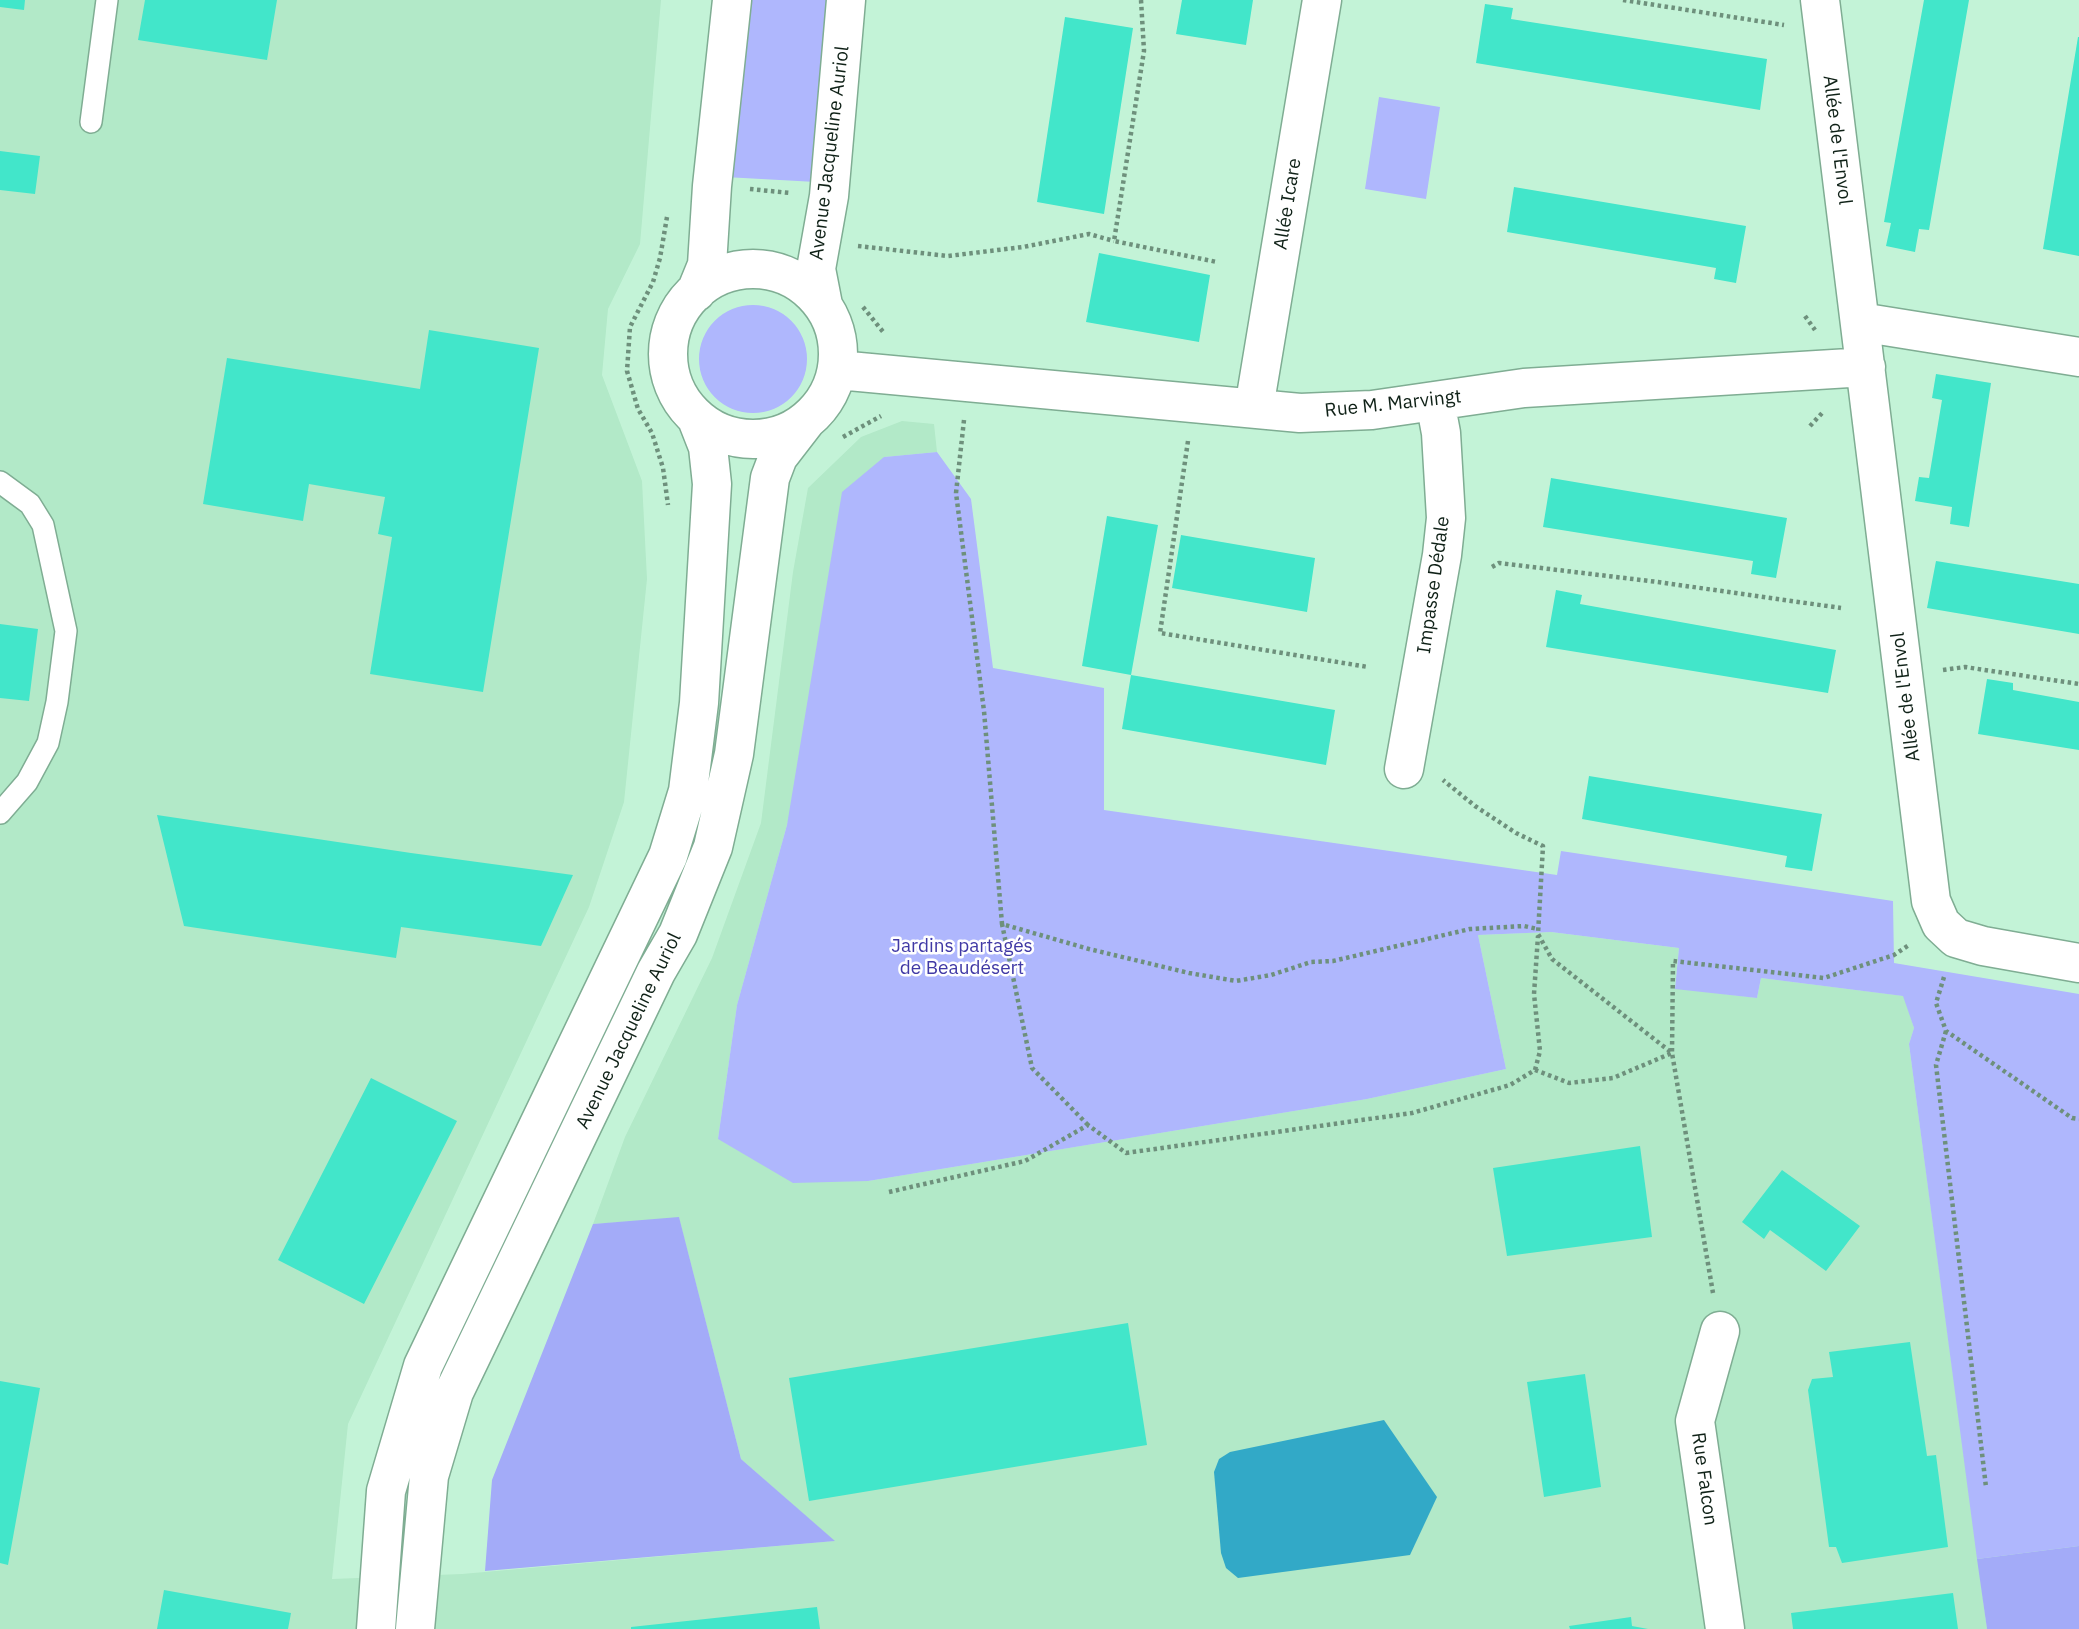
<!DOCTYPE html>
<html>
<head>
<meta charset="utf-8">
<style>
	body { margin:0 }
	canvas { display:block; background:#c3f3d7 }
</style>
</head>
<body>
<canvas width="2079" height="1629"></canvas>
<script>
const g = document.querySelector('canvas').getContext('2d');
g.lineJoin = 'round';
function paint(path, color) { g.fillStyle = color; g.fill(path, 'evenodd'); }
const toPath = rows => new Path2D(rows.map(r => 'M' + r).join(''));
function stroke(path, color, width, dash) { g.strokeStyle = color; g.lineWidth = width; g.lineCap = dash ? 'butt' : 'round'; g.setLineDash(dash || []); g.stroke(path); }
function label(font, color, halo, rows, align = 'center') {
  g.font = font + ' "IBM Plex Sans",sans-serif'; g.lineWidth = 5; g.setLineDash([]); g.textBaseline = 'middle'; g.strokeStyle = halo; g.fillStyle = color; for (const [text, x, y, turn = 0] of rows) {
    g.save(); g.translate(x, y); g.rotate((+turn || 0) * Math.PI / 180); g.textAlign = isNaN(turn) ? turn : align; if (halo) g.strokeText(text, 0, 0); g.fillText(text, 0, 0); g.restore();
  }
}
paint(toPath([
	[0,0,661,0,640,244,608,309,602,375,642,481,647,579,624,802,589,907,348,1424,332,1579,462,1574,834,1541,741,1459,679,1218,593,1224,625,1137,712,958,761,823,793,572,808,488,861,437,902,421,934,424,937,452,884,457,787,825,737,1005,718,1139,868,1181,1367,1099,1506,1069,1478,935,1551,932,1679,948,1675,988,1757,998,1761,978,1904,996,1914,1028,1909,1044,1987,1629,0,1629]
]), '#b2e9c8');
paint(toPath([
	[743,0,832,0,816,182,725,177],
	[1379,97,1440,107,1426,199,1365,189],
	'699 359a54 54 0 1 1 108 0a54 54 0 1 1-108 0Z',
	[937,452,971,499,993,668,1104,688,1104,810,1557,875,1561,851,1893,901,1894,963,2079,994,2079,1546,1977,1559,1909,1044,1914,1028,1903,996,1761,978,1757,998,1675,989,1679,948,1551,932,1478,935,1506,1069,1367,1099,868,1181,793,1183,718,1139,737,1005,787,825,842,492,884,457]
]), '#afb7fd');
paint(toPath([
	[679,1217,741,1459,835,1541,485,1571,492,1480,593,1224],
	[2079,1546,2079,1629,1987,1629,1977,1559]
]), '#a3abf8');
paint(toPath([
	[1384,1420,1437,1497,1410,1555,1238,1578,1226,1568,1221,1553,1214,1472,1219,1459,1230,1452]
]), '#32a9c7');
paint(toPath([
	[0,0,25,0,24,10,0,7],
	[145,0,277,0,267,60,138,40],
	[1182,0,1253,0,1246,45,1176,34],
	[1924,0,1969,0,1929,230,1919,229,1915,252,1886,246,1891,223,1884,222],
	[1485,4,1513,8,1511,19,1767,59,1760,110,1476,63],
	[1065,17,1133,28,1104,214,1037,202],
	[2078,37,2079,37,2079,256,2043,249],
	[0,151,40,156,35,194,0,190],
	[1514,187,1746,226,1736,283,1714,279,1716,268,1507,232],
	[1099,253,1210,275,1199,342,1086,322],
	[429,330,539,348,483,692,370,674,392,537,378,534,385,497,309,484,303,521,203,504,227,358,420,389],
	[1936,374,1991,383,1969,527,1950,524,1952,507,1915,501,1919,477,1929,478,1942,400,1932,398],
	[1551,478,1787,518,1776,578,1751,574,1753,561,1543,527],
	[1107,516,1158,525,1131,675,1082,666],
	[1181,535,1315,558,1307,612,1172,588],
	[1936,561,2079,584,2079,634,1927,608],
	[1556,590,1582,595,1580,604,1836,650,1828,693,1546,647],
	[0,624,38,629,29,701,0,698],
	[1131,675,1335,710,1326,765,1122,729],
	[1987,679,2013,683,2013,690,2079,702,2079,750,1978,734],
	[1589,776,1822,814,1812,871,1785,867,1787,856,1582,819],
	[157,815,411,853,573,875,541,946,401,927,396,958,184,926],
	[371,1078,457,1121,364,1304,278,1260],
	[1640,1146,1652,1237,1507,1256,1493,1168],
	[1782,1170,1860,1226,1826,1271,1770,1230,1764,1239,1742,1222],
	[1128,1323,1147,1445,809,1501,789,1378],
	[1910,1342,1927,1456,1936,1455,1948,1547,1842,1563,1836,1547,1829,1547,1808,1390,1812,1379,1833,1377,1829,1352],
	[1585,1374,1601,1487,1544,1497,1527,1382],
	[0,1381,40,1388,8,1565,0,1563],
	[164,1590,291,1613,288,1629,157,1629],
	[1953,1593,1958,1629,1793,1629,1791,1613],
	[817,1607,820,1629,631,1629,631,1627],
	[1631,1617,1632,1626,1648,1629,1570,1629,1569,1626]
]), '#42e6ca');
const service = toPath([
	[91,122,107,0],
	[0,482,30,504,43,525,66,631,57,702,48,743,27,782,0,813]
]);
const minor = toPath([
	[1820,0,1931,901,1941,924,1956,938,1983,946,2079,963],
	'668 354a85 85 0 1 1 170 0a85 85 0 1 1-170 0Z',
	[696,292,707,265,712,186,732,0],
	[823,305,816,269,829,196,846,0],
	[1860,322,2079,357],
	[838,370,1300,413,1372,410,1524,388,1866,367],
	[1254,408,1322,0],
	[1404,769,1442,555,1446,518,1441,433,1435,401],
	[1720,1331,1695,1421,1725,1629],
	[376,1629,386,1491,423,1366,668,856,688,791,699,703,712,484,708,447,697,419],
	[415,1629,429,1476,454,1392,656,972,678,934,713,847,734,754,770,478,778,457,805,422]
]);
stroke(service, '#7fad93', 24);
stroke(minor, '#7fad93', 41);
stroke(toPath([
	[1141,0,1144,51,1114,241,1217,262],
	[1623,0,1784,25],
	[750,189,790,193],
	[667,217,660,258,653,282,630,327,627,371,638,409,652,433,663,468,668,505],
	[858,246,948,256,1023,247,1089,234,1114,241],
	[863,307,884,333],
	[1805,316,1815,330],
	[964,420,956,493,984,711,1002,924],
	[1810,426,1824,411],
	[843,437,881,416],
	[1188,441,1160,633,1368,667],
	[1492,567,1499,563,1658,582,1841,608],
	[1943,670,1965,667,2079,684],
	[1944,977,1936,1003,1946,1031,2072,1118,2079,1119],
	[1946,1031,1936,1065,1986,1487],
	[1535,1070,1540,1051,1534,994,1538,936],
	[1088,1125,1032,1068,1002,924,1089,949,1189,973,1236,981,1271,975,1311,962,1333,961,1470,929,1524,926,1538,929],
	[889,1192,1025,1161,1088,1125,1126,1153,1412,1113,1510,1085,1535,1070,1569,1083,1613,1078,1672,1053,1552,959,1538,934,1543,846,1516,833,1475,806,1443,780],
	[1713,1293,1672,1053,1673,961,1824,978,1894,955,1909,945]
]), '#6e907c', 4.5, [3.5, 3.5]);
stroke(service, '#fff', 21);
stroke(minor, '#fff', 38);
label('19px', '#0f2117', '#fff', [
	["Allée de l'Envol",1837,140,83],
	["Avenue Jacqueline Auriol",830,153,-83],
	["Allée Icare",1288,204,-81],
	["Rue M. Marvingt",1393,404,-6],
	["Impasse Dédale",1434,585,-82],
	["Allée de l'Envol",1906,697,-97],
	["Avenue Jacqueline Auriol",629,1031,-64],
	["Rue Falcon",1704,1479,82]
]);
label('19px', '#4039a5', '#fff', [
	["Jardins partagés",962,947],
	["de Beaudésert",962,969]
]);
</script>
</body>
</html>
